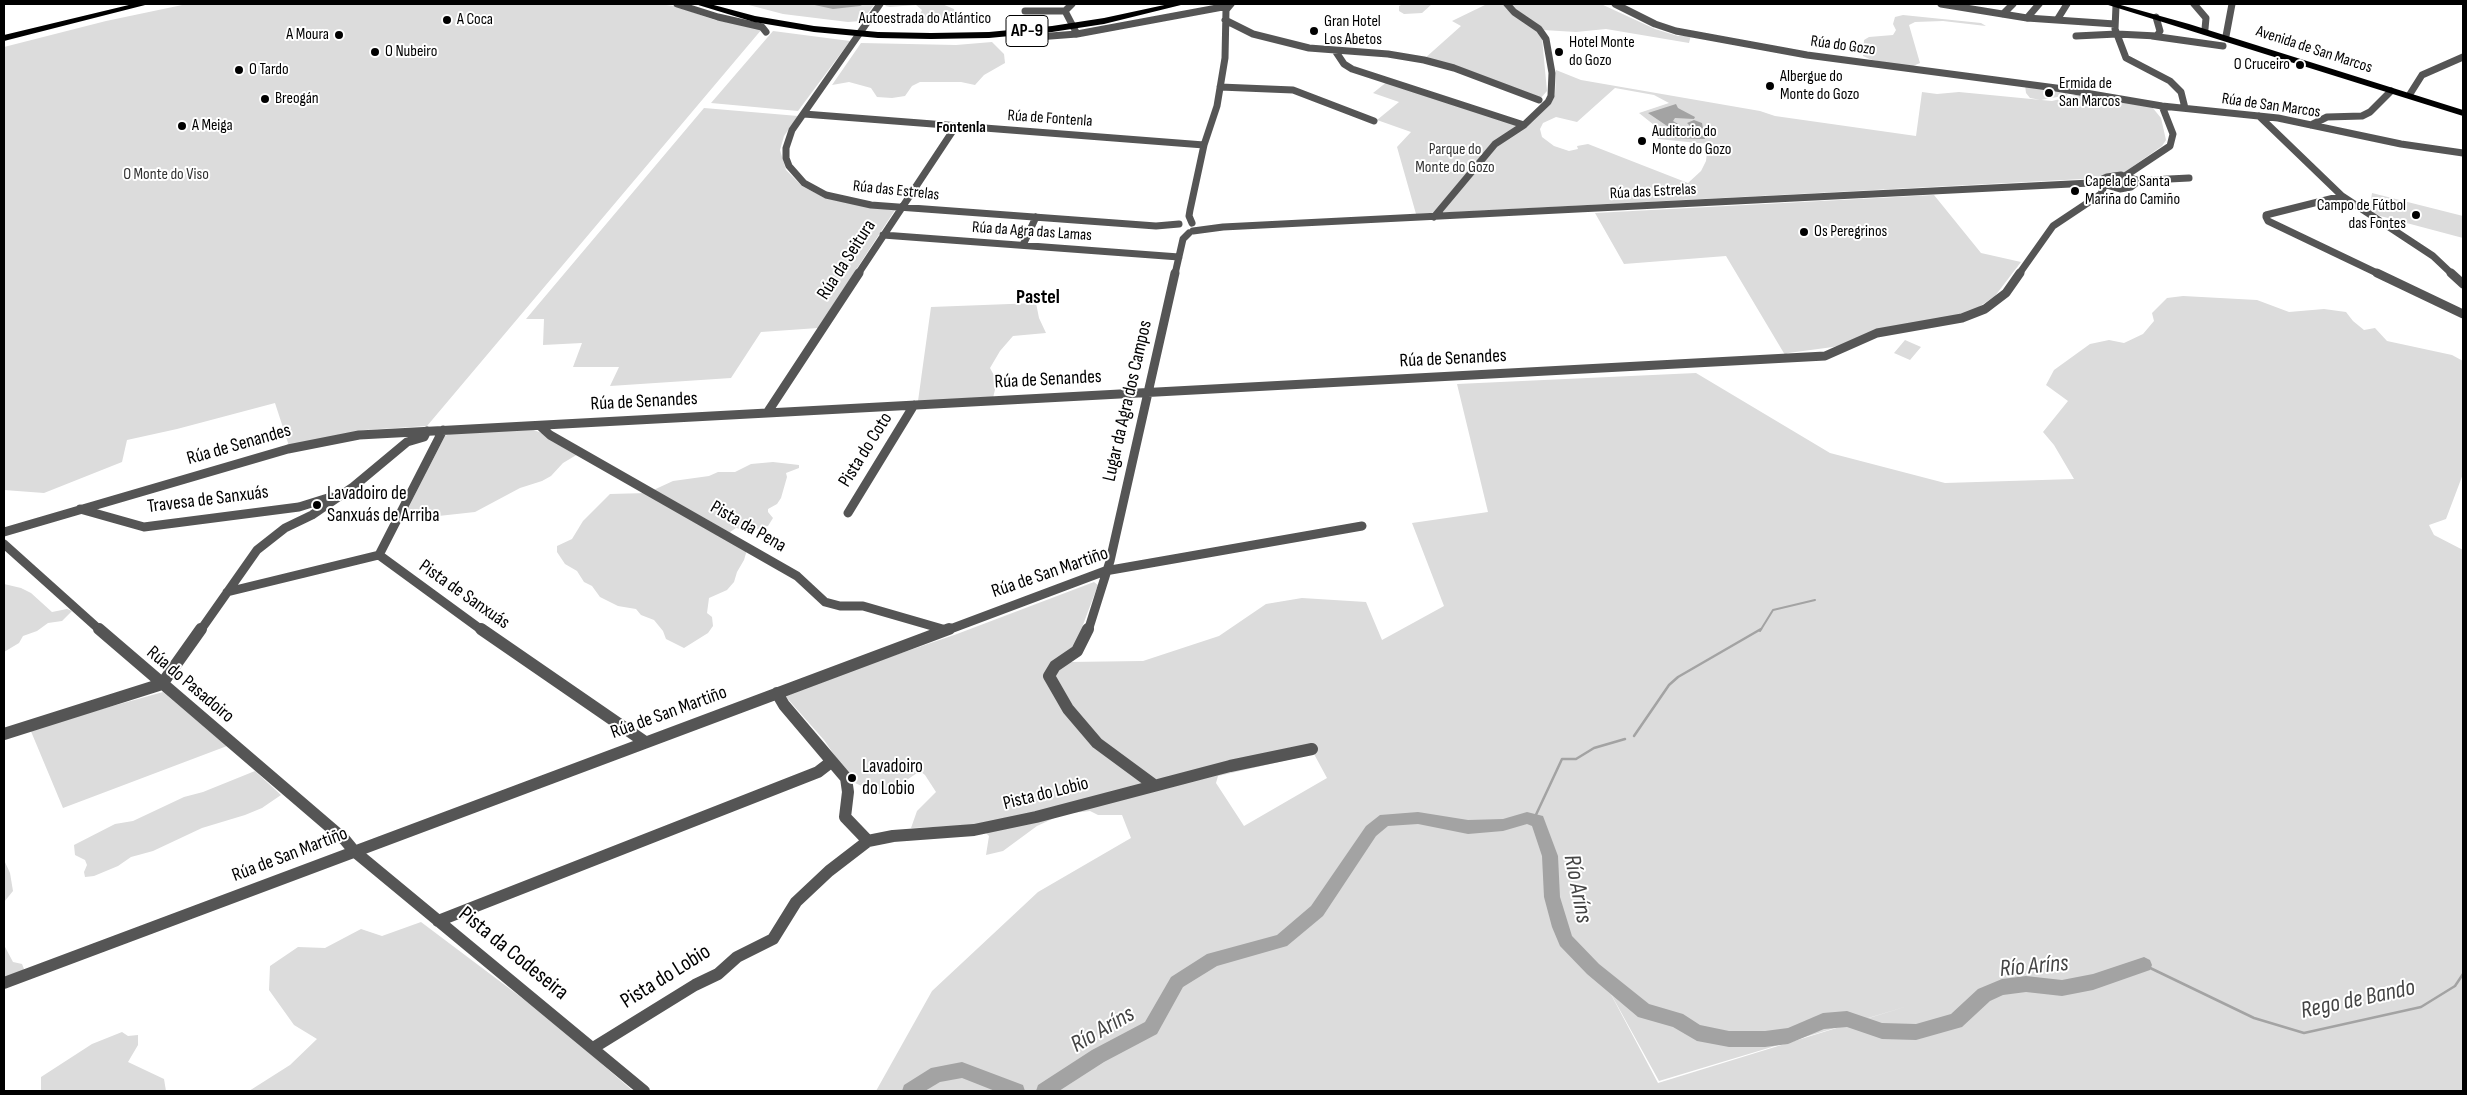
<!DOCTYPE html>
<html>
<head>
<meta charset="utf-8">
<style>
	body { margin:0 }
	#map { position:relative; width:2467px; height:1095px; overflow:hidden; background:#fff; font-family:"Sofia Sans Condensed",sans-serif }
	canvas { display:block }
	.frame { position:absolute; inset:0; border:5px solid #000; pointer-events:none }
</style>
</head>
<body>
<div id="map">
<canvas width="2467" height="1095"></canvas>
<div class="frame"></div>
</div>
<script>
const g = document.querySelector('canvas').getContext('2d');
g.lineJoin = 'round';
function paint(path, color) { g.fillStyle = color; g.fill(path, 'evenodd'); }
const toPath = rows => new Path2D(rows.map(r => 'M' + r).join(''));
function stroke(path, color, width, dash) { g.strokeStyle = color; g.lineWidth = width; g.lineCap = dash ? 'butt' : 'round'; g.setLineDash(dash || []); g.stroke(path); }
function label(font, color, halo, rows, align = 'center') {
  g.font = font + ' "Sofia Sans Condensed",sans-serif'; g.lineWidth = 4; g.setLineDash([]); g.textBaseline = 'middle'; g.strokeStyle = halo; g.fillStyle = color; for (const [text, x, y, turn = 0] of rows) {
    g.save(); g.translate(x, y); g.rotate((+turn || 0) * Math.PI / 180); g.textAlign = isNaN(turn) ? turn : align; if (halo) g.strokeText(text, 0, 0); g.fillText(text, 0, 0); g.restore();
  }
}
paint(toPath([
	[187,4,657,4,675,6,715,20,762,29,427,426,364,430,289,446,275,403,177,429,127,440,122,462,44,493,4,490,4,47,106,21],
	[745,4,875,4,861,21,848,22,783,14],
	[887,4,942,4,954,9,956,16,942,22,926,23,919,16,922,10,916,5,890,7,885,6],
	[1403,4,1432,4,1422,13,1404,14,1399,11,1399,6],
	[1487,4,1503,4,1537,31,1542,38,1547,91,1540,99,1424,59,1461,26,1452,21],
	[1510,4,1601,4,1655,29,1678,36,1691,35,1689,43,1606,29,1576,32,1543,30,1520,15],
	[1903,15,1981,23,1986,26,1943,21,1915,22,1909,25,1920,63,1911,67,1872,60,1863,56,1864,40,1869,37,1893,35,1896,30,1893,24,1895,17],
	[773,31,850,41,798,111,711,103],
	[992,42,1004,54,1005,63,984,75,975,85,961,82,920,82,912,86,905,96,892,98,877,97,871,88,849,82,832,85,861,43,956,45],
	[1556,70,1581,80,1760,111,1775,116,1916,136,1922,92,1937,94,1959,92,2052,101,2076,95,2152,107,2161,118,2166,140,2162,146,2122,174,2083,179,1416,214,1397,147,1411,132,1377,120,1399,102,1373,93,1388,81,1518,126,1555,95],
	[1615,88,1654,95,1669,103,1639,113,1654,125,1658,139,1708,144,1706,161,1701,171,1688,183,1588,144,1577,146,1578,149,1569,151,1554,146,1542,137,1540,129,1543,123,1556,117,1577,122],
	[2025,85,2063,91,2068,95,2041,100,2030,98,2026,93],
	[704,108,798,116,784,136,780,150,786,170,802,186,825,198,862,206,895,210,818,328,761,332,731,378,610,386,619,367,573,367,582,343,543,345,544,319,526,319],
	[2372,193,2463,216,2463,238,2369,213],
	[1934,195,1981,253,2021,262,1995,296,1970,313,1833,347,1788,353,1785,355,1726,256,1624,264,1595,213],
	[2183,296,2257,300,2289,312,2324,309,2346,312,2353,321,2364,330,2375,328,2387,341,2452,355,2463,361,2463,474,2446,519,2429,525,2434,535,2463,550,2463,1091,876,1091,932,991,1038,892,1131,838,1122,815,1098,815,1090,811,1063,814,1037,826,1003,851,986,855,989,836,978,825,911,828,917,811,936,792,925,775,920,771,889,792,879,794,853,782,824,740,786,697,790,691,957,634,1094,582,1098,585,1069,662,1143,661,1219,636,1266,604,1302,598,1366,602,1382,640,1444,606,1412,523,1488,512,1457,384,1696,373,1830,453,1945,483,2074,479,2054,445,2043,432,2068,401,2046,385,2054,370,2090,344,2109,340,2124,343,2143,334,2154,321,2152,313,2167,298],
	[1314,754,1327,778,1244,826,1216,783,1218,776],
	[1606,985,1659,1081,1908,1006,1658,1083],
	[1036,303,1039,318,1046,333,1013,336,1000,351,990,368,997,381,993,398,918,401,931,307],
	[1905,340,1921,347,1910,360,1894,353],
	[528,428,542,433,578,454,563,463,551,476,542,481,520,488,475,512,402,520,445,436,455,432],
	[773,462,799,465,799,468,786,473,787,477,781,498,777,504,768,509,768,512,773,518,768,526,751,531,736,528,730,532,747,550,744,560,737,572,734,582,727,590,709,598,707,613,712,617,713,626,708,633,684,648,666,639,663,631,654,620,641,615,636,609,618,606,600,597,592,586,584,582,577,571,565,564,557,552,557,546,572,539,583,521,610,494,647,493,673,481,709,476,718,472,735,472,751,464],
	[4,584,21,588,31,593,52,612,67,609,72,611,62,621,48,623,37,631,23,636,19,643,4,652],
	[163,692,227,746,63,808,30,729],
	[255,771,281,795,262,808,245,815,202,828,153,851,131,857,118,866,94,876,85,877,84,872,87,865,85,860,75,855,74,845,115,824,133,821,184,797,203,792],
	[4,860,10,873,13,891,4,902],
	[421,922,550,1019,633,1091,249,1091,290,1065,317,1039,294,1025,269,990,270,966,298,947,325,948,361,929,382,936],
	[4,945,13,962,22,964,24,969,22,973,4,981],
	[122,1032,128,1036,138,1035,138,1045,128,1062,164,1079,166,1091,41,1091,41,1077,92,1044]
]), '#dcdcdc');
paint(toPath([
	[1676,104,1678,108,1695,117,1694,119,1675,118,1673,121,1678,124,1670,128,1648,113],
	[1694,120,1702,123,1705,139,1673,138,1669,130,1689,132,1691,127,1687,123]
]), '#a3a3a3');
stroke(toPath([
	[1760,631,1773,610,1815,600]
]), '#a3a3a3', 2);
stroke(toPath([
	[1634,736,1669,685,1678,677,1761,629],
	[1534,819,1562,759,1576,759,1594,748,1625,739],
	[2144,965,2254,1018,2304,1033,2421,1007,2455,986,2463,974]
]), '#a3a3a3', 2.5);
paint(toPath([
	[810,4,833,5,864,4,860,6,833,9,810,4],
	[1418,812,1468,820,1503,819,1527,812,1543,816,1558,856,1560,897,1572,936,1599,964,1649,1004,1683,1014,1700,1025,1729,1031,1765,1031,1788,1028,1823,1013,1847,1011,1882,1023,1916,1024,1951,1014,1978,989,2002,979,2026,976,2062,980,2093,974,2144,957,2150,960,2152,965,2150,970,2093,990,2062,996,2026,992,2003,995,1990,1001,1962,1027,1916,1040,1882,1039,1847,1027,1824,1029,1788,1044,1765,1047,1729,1047,1697,1041,1673,1027,1638,1017,1587,974,1560,946,1552,927,1544,897,1542,856,1532,826,1527,824,1503,831,1468,834,1418,824,1388,826,1376,836,1323,916,1287,946,1217,966,1183,987,1157,1034,1104,1062,1059,1091,1036,1091,1038,1085,1092,1050,1145,1022,1171,977,1207,954,1277,935,1311,906,1366,826,1380,815,1418,812],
	[962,1062,1023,1085,1025,1091,995,1091,962,1078,940,1082,925,1091,902,1091,904,1085,931,1068,962,1062]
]), '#a3a3a3');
stroke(toPath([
	[677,4,718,17,762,27,766,32],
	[880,4,792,130,786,148,786,158,789,166,804,183,826,195,871,205,1156,226,1179,224],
	[1072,4,1065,11,1077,34],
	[1615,4,1655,24,1676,31,1807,55,2056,88,2162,106,2278,118,2401,144,2463,153],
	[1941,4,2027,18,2115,24],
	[2194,4,2206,18,2205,29],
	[2116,6,2115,29,2126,58,2170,81,2181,92,2185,108],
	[1025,11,1065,11],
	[2003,14,2013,4],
	[2027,18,2039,4],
	[1225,20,1253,34,1309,48,1388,54,1424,60,1454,68,1539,100],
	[2057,20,2067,4],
	[2076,36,2117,34,2157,36,2160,31,2156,17],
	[2152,36,2223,46],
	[2226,36,2232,4],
	[1024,38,1077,34,1228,6],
	[1336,52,1344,64,1352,69,1524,125],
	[1220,87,1293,90,1374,121],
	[2410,94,2422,75,2463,57],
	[804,114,1204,145],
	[2259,116,2342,196,2433,256,2452,274],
	[2311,125,2327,117,2362,116,2370,112,2391,91],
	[2121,175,2137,180,2136,183,2131,187,2120,189,2096,182,2107,177,2121,175],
	[2125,176,2170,146,2173,134,2162,106],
	[2342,196,2266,215,2266,217,2268,221,2379,274],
	[1434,217,1495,144,1524,125,1548,102,1551,96,1552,73,1546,39,1539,29,1514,12,1507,4],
	[1192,223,1189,216,1190,210,1204,145,1217,106,1225,58,1226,10,1231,4],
	[1193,231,1223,227,2189,178],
	[883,235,1179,257],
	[1023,245,1036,217],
	[858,274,956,126],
	[1175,274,1183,239,1189,233],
	[2019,274,2053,226,2101,194,2104,186]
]), '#555', 7);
stroke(toPath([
	[2377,273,2463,314],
	[2451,273,2463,284],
	[767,413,859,273],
	[540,426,550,435,797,576,825,602,840,606,863,606,946,630],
	[80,509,144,527,299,507,331,497],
	[848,513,914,405],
	[4,532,288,449,359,435,1825,356,1877,333,1962,318,1985,309,2006,293,2020,273],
	[4,544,101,631],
	[379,555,483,631],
	[379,555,443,430],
	[227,592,379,555],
	[200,631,257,550,285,528,312,515,353,487,407,442,424,437,427,431],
	[945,631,1105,571,1362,526],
	[1088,631,1110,561,1175,273]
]), '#555', 9);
stroke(toPath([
	[99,629,345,840,354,851,644,1091],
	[481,629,645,742],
	[1088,629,1077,651,1055,666,1049,676,1068,709,1097,743,1154,785],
	[777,693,784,705,846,778,848,792,845,817,868,841],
	[4,734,162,684,201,629],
	[438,921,818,772,831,762],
	[4,983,949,629],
	[593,1048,695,985,718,974,737,957,773,939,796,902,829,871,868,841,893,836,974,830,1036,817,1230,766,1312,749]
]), '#555', 12);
paint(toPath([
	[2105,4,2117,4,2189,24,2463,110,2463,116,2105,4]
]), '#000');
paint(toPath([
	[133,4,149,4,4,41,4,35,133,4],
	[695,4,710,4,755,16,814,26,878,32,931,33,989,32,1052,26,1104,18,1169,4,1185,4,1104,24,1052,32,989,38,931,39,878,38,814,32,754,22,695,4]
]), '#000');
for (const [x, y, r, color] of [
	[447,20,5,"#000"],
	[1314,31,5,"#000"],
	[339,35,5,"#000"],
	[375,52,5,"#000"],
	[1559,52,5,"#000"],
	[2300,65,5,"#000"],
	[239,70,5,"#000"],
	[1770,86,5,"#000"],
	[2049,93,5,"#000"],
	[265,99,5,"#000"],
	[182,126,5,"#000"],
	[1642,141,5,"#000"],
	[2075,191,5,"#000"],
	[2416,215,5,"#000"],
	[1804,232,5,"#000"],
	[317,505,5,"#000"],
	[852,778,5,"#000"]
]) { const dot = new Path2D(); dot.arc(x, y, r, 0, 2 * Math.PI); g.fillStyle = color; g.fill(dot); stroke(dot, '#fff', 2); }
label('16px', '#000', '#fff', [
	["Autoestrada do Atlántico",925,19],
	["Rúa do Gozo",1843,46,8],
	["Avenida de San Marcos",2314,50,18],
	["Rúa de San Marcos",2271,106,8],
	["Rúa de Fontenla",1050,119,4],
	["Rúa das Estrelas",896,191,6],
	["Rúa das Estrelas",1653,192,-3],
	["Rúa da Agra das Lamas",1032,232,4]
]);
label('16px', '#000', '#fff', [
	["A Coca",457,20],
	["Gran Hotel",1324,22],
	["Los Abetos",1324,40],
	["A Moura",329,35,"right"],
	["Hotel Monte",1569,43],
	["do Gozo",1569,61],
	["O Nubeiro",385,52],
	["O Cruceiro",2290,65,"right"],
	["O Tardo",249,70],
	["Albergue do",1780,77],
	["Monte do Gozo",1780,95],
	["Ermida de",2059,84],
	["San Marcos",2059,102],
	["Breogán",275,99],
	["A Meiga",192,126],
	["Auditorio do",1652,132],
	["Monte do Gozo",1652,150],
	["Capela de Santa",2085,182],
	["Mariña do Camiño",2085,200],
	["Campo de Fútbol",2406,206,"right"],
	["das Fontes",2406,224,"right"],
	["Os Peregrinos",1814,232]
], 'left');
label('bold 16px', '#000', '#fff', [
	["Fontenla",961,128]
]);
label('16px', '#333', '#fff', [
	["Parque do",1455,150],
	["Monte do Gozo",1455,168],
	["O Monte do Viso",166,175]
]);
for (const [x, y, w] of [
	[1027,31,42]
]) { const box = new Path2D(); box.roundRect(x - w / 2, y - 15.5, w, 31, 4); g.fillStyle = '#fff'; g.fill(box); stroke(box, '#000', 1); }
label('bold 18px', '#000', null, [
	["AP-9",1027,31]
]);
label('19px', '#000', '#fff', [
	["Rúa da Seitura",847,260,-57],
	["Rúa de Senandes",1453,359,-3],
	["Rúa de Senandes",1048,380,-3],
	["Lugar da Agra dos Campos",1128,401,-77],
	["Rúa de Senandes",644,402,-3],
	["Rúa de Senandes",239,445,-16],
	["Pista do Coto",866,450,-58],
	["Travesa de Sanxuás",208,500,-7],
	["Pista da Pena",748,527,30],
	["Rúa de San Martiño",1050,573,-19],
	["Pista de Sanxuás",464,595,35],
	["Rúa do Pasadoiro",190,685,40],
	["Rúa de San Martiño",669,713,-20],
	["Pista do Lobio",1046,794,-14],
	["Rúa de San Martiño",290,855,-21]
]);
label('19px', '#000', '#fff', [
	["Lavadoiro de",327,494],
	["Sanxuás de Arriba",327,516],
	["Lavadoiro",862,767],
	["do Lobio",862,789]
], 'left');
label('bold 20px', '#000', '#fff', [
	["Pastel",1038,298]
]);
label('22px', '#000', '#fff', [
	["Pista da Codeseira",513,954,39],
	["Pista do Lobio",666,977,-32]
]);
label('italic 24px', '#444', '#fff', [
	["Río Aríns",1577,889,79],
	["Río Aríns",2034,967,-5],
	["Rego de Bando",2358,1000,-12],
	["Río Aríns",1103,1030,-30]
]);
</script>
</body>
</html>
